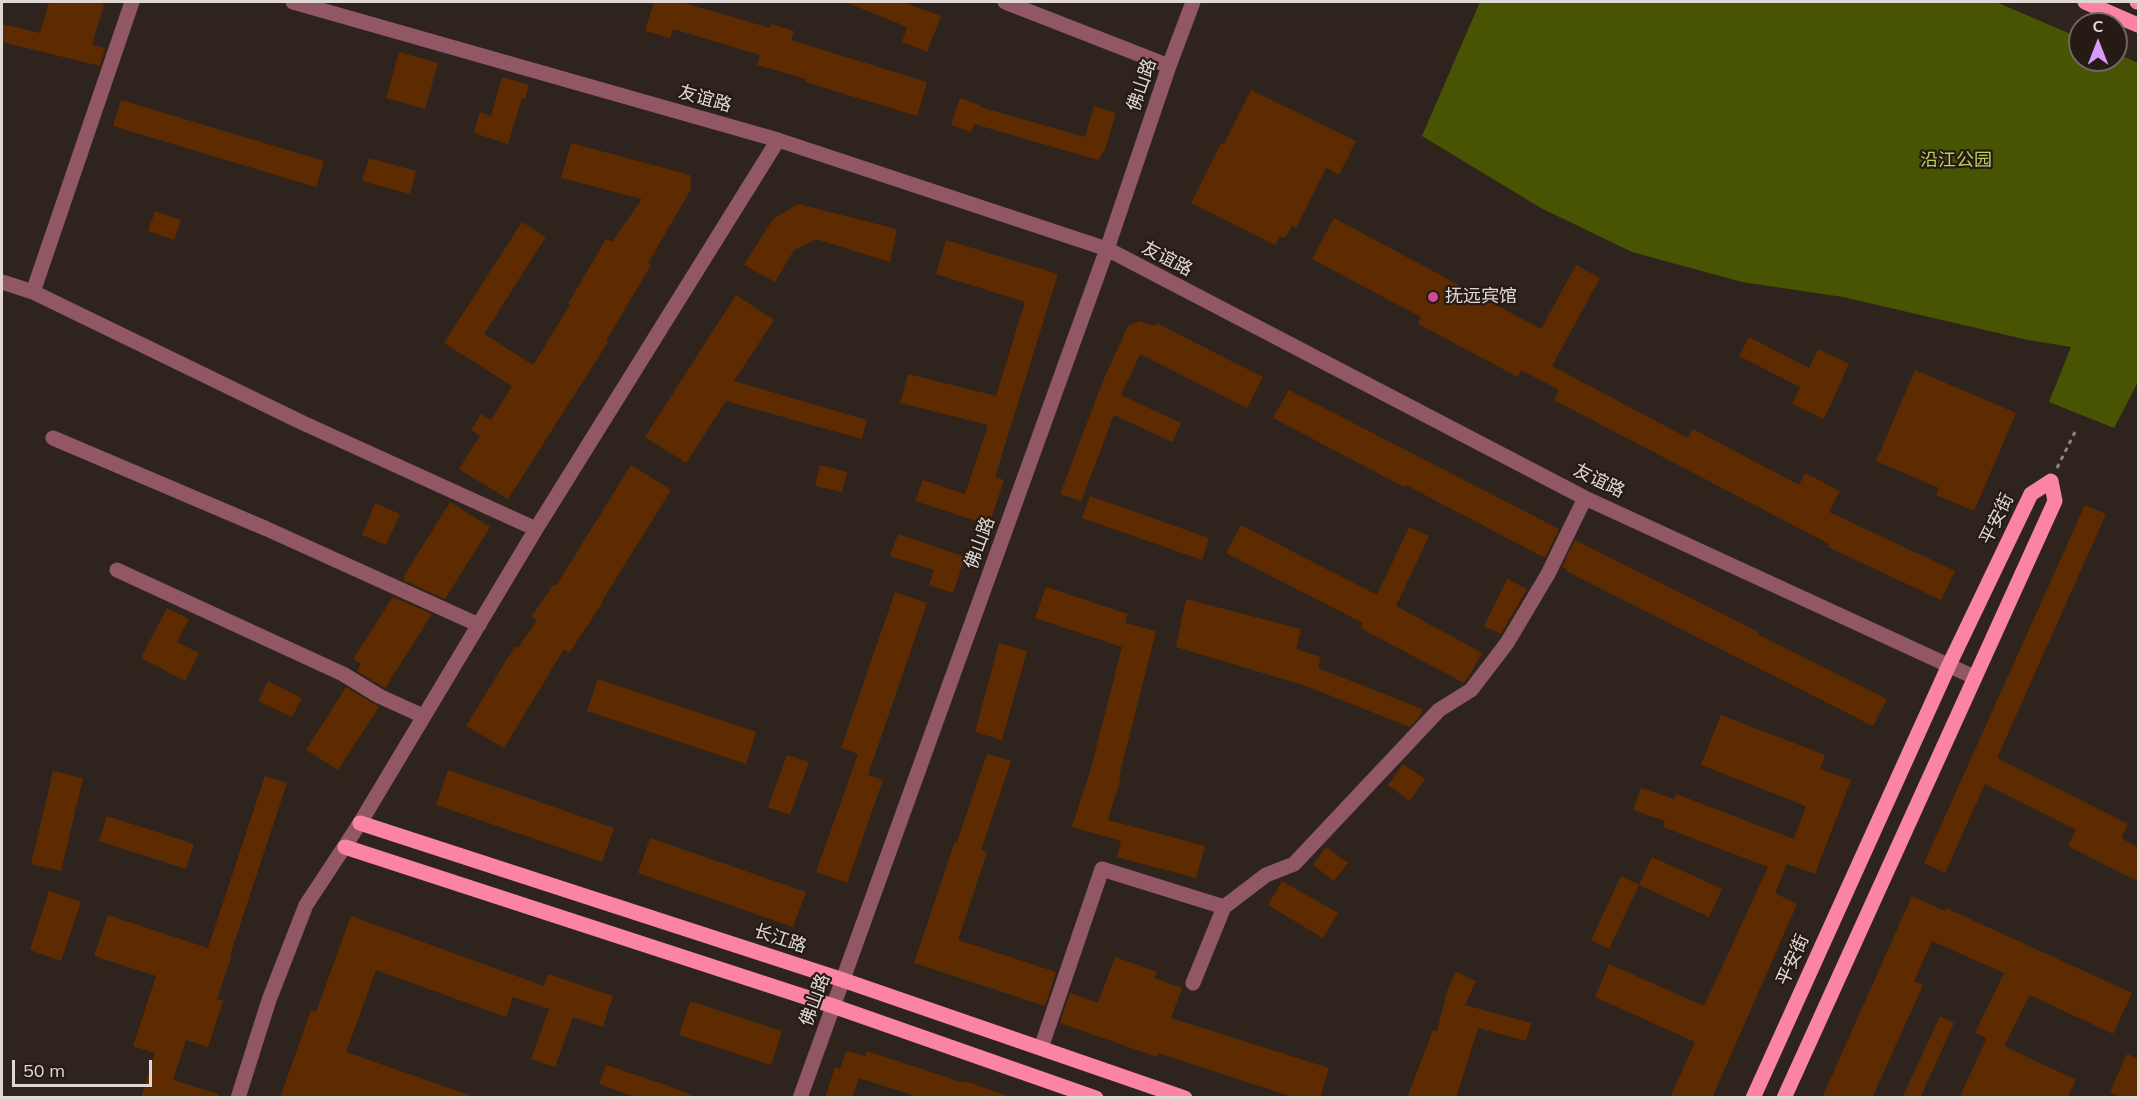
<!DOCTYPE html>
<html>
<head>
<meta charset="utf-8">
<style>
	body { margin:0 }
	#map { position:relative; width:2140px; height:1099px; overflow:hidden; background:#2e241d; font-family:Mulish,sans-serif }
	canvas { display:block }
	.frame { position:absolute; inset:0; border:3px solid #e0d8d4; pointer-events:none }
	.north { position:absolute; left:2068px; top:12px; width:60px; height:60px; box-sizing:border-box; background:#251a14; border:2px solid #706661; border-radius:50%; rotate:0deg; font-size:16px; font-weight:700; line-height:24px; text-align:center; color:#e0d8d4 }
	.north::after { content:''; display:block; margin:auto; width:21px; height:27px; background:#d79bf9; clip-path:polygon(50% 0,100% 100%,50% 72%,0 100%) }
	.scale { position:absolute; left:12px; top:1060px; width:140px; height:27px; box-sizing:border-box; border:3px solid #e0d8d4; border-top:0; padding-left:8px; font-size:18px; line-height:21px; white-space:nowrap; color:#e0d8d4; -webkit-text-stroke:4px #251a14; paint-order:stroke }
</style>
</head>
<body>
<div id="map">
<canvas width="2140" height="1099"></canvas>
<div class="frame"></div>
<div class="north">С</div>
<div class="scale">50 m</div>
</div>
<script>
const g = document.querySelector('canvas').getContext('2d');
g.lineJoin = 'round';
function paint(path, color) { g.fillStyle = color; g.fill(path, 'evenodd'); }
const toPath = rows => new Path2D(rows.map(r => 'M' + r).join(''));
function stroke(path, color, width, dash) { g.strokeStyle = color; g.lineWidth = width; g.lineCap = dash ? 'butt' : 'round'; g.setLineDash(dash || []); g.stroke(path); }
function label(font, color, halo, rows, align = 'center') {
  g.font = font + ' Mulish,"Noto Sans SC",sans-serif'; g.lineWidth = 4.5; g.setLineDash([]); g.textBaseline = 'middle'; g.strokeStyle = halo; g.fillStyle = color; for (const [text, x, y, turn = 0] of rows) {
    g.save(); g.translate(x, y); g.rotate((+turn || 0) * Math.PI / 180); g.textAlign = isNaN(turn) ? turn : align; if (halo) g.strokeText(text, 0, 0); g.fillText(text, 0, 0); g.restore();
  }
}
paint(toPath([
	[1480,2,1996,2,2080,38,2080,60,2116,60,2116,53,2138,63,2138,382,2114,428,2049,402,2071,347,2028,340,1843,297,1742,282,1632,252,1541,208,1422,136]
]), '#495402');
paint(toPath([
	[49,2,96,2,104,4,92,45,105,48,100,66,2,42,2,24,40,33],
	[654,2,681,2,770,28,771,24,794,31,791,40,927,82,917,116,805,82,806,79,757,65,760,55,673,29,670,38,645,31],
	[845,2,903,2,941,16,927,52,902,42,907,27],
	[399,52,438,63,425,109,386,98],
	[502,77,529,85,525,99,522,98,508,144,474,133,480,112,491,116],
	[1251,90,1356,141,1339,175,1326,168,1296,228,1292,226,1285,238,1280,236,1275,245,1191,203,1221,143,1224,144],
	[960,98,980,105,980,107,1085,137,1094,106,1116,113,1105,149,1098,160,974,124,971,132,951,125],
	[121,100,324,161,316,187,113,126],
	[571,143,690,175,691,189,648,263,651,265,606,341,608,342,508,499,459,469,480,436,471,430,481,414,491,420,512,386,444,343,522,222,546,237,484,334,533,365,570,305,568,304,606,239,612,242,642,199,561,178],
	[369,158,416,171,410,194,362,181],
	[798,204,897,229,890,262,816,239,794,250,775,282,744,265,773,219],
	[155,211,181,220,174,240,148,231],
	[1334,218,1541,329,1576,265,1600,278,1552,366,1688,438,1693,429,1799,485,1805,473,1840,491,1829,512,1955,571,1941,600,1828,547,1829,544,1554,400,1559,390,1521,370,1518,377,1418,324,1421,317,1312,259],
	[946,240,1058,274,995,477,1004,480,989,525,915,501,923,480,965,494,988,425,900,403,908,374,996,396,1025,302,936,274],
	[736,295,774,320,734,381,867,420,862,439,726,401,686,463,645,437],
	[1140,321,1155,326,1156,323,1263,377,1247,408,1140,354,1121,395,1181,423,1172,442,1114,415,1081,501,1060,494,1103,381,1128,326],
	[1749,337,1809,368,1818,349,1849,364,1824,419,1792,404,1800,387,1739,356],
	[1915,370,2016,413,1974,511,1936,495,1939,488,1876,461],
	[1289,390,1559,529,1545,558,1406,485,1404,487,1273,418],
	[631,465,671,490,602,601,603,602,569,653,564,649,504,748,466,726,515,646,518,648,537,620,531,617,554,584,556,586],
	[820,465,847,472,842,492,815,486],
	[1090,496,1209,538,1202,560,1082,518],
	[450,502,490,527,445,599,403,580,405,577,404,576],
	[375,503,400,514,386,545,362,535],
	[2085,505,2106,514,1997,758,2128,824,2121,838,2139,848,2139,882,2068,846,2076,830,1985,784,1945,873,1924,863],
	[1241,525,1377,595,1409,527,1429,536,1396,606,1482,653,1469,676,1464,683,1360,628,1363,623,1226,553],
	[898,534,965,557,953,593,929,585,934,570,890,556],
	[1575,540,1758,632,1757,634,1887,699,1873,726,1566,571,1567,570,1562,567],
	[1507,579,1527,589,1501,634,1484,626],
	[1046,587,1128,614,1125,623,1156,631,1119,777,1121,777,1108,820,1205,846,1196,878,1117,857,1121,841,1072,827,1091,768,1122,647,1035,618],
	[895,592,927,603,868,775,883,780,847,883,816,872,858,754,841,748],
	[393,597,432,614,385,688,357,671,361,664,353,659],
	[1186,599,1301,629,1296,649,1321,657,1318,668,1422,709,1420,716,1410,727,1306,686,1176,647],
	[167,608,189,619,177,642,199,653,185,681,141,658],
	[999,643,1027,651,1002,740,975,732],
	[598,679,756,732,746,764,587,711],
	[268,681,302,698,292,717,258,701],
	[346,687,379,707,338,770,306,750],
	[1721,715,1825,755,1820,769,1851,780,1815,874,1787,864,1775,893,1797,904,1712,1098,1670,1098,1695,1042,1595,997,1609,964,1704,1006,1768,867,1663,827,1665,821,1633,810,1641,788,1674,799,1676,794,1794,839,1806,806,1701,765],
	[987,754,1011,761,981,850,987,852,958,940,1056,972,1045,1006,914,963,955,841,957,842],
	[787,755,809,762,790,815,768,807],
	[1403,764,1425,779,1410,801,1388,785],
	[448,770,614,828,602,862,436,805],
	[53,771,83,778,61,871,31,864],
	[265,776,287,783,230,955,232,955,217,999,223,1001,208,1047,186,1040,173,1080,219,1094,219,1098,141,1098,155,1053,133,1046,156,976,94,956,108,915,208,948],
	[107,816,194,844,186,869,99,841],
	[650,838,806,892,793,927,638,873],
	[1326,847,1348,863,1334,881,1313,865],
	[1652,857,1722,889,1709,917,1639,885],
	[1621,876,1639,885,1609,949,1591,940],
	[1282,881,1338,913,1323,938,1268,905],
	[49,891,81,902,61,961,30,950],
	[1912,896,1945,911,1946,908,2132,993,2113,1034,2030,995,2004,1046,2076,1080,2067,1098,1959,1098,1987,1038,1975,1033,2004,973,1932,941,1914,981,1923,985,1872,1098,1822,1098],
	[351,916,544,986,548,974,613,996,603,1027,573,1017,555,1067,531,1059,549,1009,513,997,506,1017,376,970,346,1052,469,1095,468,1098,280,1098,311,1010,316,1012],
	[1115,957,1157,972,1154,978,1182,988,1171,1018,1329,1068,1320,1098,1296,1098,1158,1053,1157,1057,1060,1023,1070,993,1098,1003],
	[1456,972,1476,981,1465,1005,1531,1023,1526,1041,1478,1028,1456,1098,1407,1098,1433,1030,1437,1031,1447,991],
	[690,1001,782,1031,771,1065,679,1035],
	[1940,1016,1954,1023,1920,1098,1902,1098],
	[846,1051,865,1056,867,1051,964,1083,965,1081,1005,1095,1005,1098,921,1098,859,1078,852,1098,825,1098,835,1067,840,1069],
	[2127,1054,2139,1059,2139,1098,2122,1098,2110,1092],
	[606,1065,663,1084,692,1095,691,1098,638,1098,599,1084]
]), '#5e2b00');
stroke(toPath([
	[2057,468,2075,432]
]), '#8e8580', 3, [4.5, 4.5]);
stroke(toPath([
	[293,2,778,140,1107,249,1585,498,1974,677],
	[1005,2,1169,66],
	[2,282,33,292,303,423,536,529],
	[33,292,132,2],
	[53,438,267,529,479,625],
	[117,570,343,674,379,696,423,716],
	[1193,983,1224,907],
	[1041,1048,1102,869,1224,907,1266,875,1294,864,1439,710,1471,690,1507,643,1548,574,1585,498],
	[238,1098,269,1000,306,905,360,823,536,529,778,140],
	[800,1098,1107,249,1169,66,1193,2]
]), '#915764', 15);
stroke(toPath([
	[2085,2,2138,25],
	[2137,2,2138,2],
	[360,823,843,980,1185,1098],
	[345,847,833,1006,1096,1098],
	[1753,1098,1949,665,2031,494,2051,481,2055,501,1784,1098]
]), '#fb84a2', 15);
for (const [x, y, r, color] of [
	[1433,297,6,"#d1479c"]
]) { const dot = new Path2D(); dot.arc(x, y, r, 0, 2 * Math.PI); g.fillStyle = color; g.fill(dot); stroke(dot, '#251a14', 2); }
label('18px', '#e0d8d4', '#251a14', [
	["佛山路",1142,85,-71],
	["友谊路",705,99,16],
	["友谊路",1167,259,27],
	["友谊路",1599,481,26],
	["平安街",1997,519,-64],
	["佛山路",980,543,-70],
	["长江路",780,939,18],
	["平安街",1793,960,-66],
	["佛山路",815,1000,-70]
]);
label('18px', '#bccf5b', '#251a14', [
	["沿江公园",1956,161]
]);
label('18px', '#e0d8d4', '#251a14', [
	["抚远宾馆",1445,297]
], 'left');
</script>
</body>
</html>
